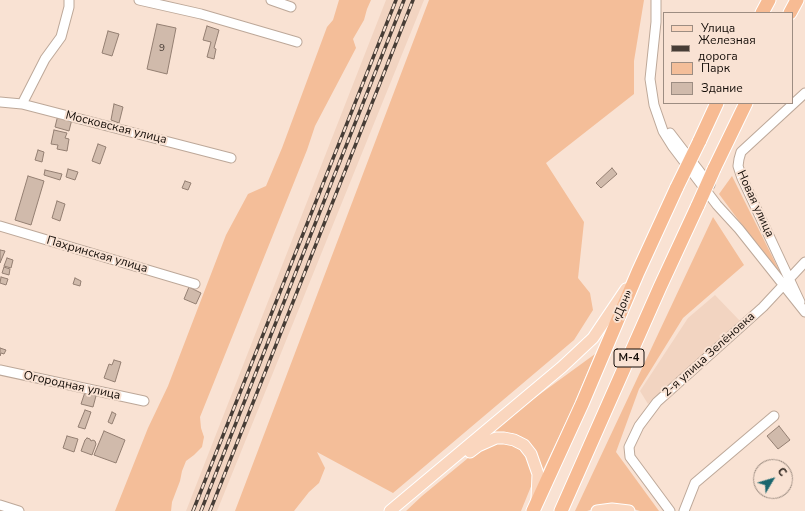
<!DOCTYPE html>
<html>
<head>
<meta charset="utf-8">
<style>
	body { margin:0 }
	#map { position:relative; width:805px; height:511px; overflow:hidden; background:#f9e2d3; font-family:"Nunito Sans",sans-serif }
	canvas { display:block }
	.legend { position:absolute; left:663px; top:12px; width:130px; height:92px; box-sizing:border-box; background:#f9e2d3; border:1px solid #9d8d82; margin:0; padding:5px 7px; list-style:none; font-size:12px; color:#140d08 }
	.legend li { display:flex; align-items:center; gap:8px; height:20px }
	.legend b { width:20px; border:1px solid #9d8d82 }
	.north { position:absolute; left:753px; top:459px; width:40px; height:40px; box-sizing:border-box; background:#f9e2d3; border:1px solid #9d8d82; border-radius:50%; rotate:52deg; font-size:11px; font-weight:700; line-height:16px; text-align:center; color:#140d08 }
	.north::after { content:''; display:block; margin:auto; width:14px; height:18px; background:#19666e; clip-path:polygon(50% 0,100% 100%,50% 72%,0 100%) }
</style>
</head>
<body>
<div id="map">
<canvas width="805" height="511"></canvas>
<ul class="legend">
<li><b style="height:5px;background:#fad6be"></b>Улица</li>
<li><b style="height:5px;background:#473d36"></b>Железная дорога</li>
<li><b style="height:11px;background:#f4be99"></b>Парк</li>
<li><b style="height:11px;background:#d0baab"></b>Здание</li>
</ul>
<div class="north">С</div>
</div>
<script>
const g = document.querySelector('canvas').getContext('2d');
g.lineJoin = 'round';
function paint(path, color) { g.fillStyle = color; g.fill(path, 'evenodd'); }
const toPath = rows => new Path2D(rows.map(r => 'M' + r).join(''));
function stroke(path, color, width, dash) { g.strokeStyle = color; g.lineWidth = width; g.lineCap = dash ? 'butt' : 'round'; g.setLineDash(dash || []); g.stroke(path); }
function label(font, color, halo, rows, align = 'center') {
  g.font = font + ' "Nunito Sans",sans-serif'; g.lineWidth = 4; g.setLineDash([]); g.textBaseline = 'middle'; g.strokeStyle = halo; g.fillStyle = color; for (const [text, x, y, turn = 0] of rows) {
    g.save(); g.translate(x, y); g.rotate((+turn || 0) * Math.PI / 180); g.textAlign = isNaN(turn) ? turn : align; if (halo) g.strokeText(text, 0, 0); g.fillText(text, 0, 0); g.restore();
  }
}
paint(toPath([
	[386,0,424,0,217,511,186,511],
	[715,295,740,321,648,404,640,391,688,318]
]), '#f2d4c1');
paint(toPath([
	[339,0,371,0,367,9,364,20,353,39,356,48,315,126,307,150,200,417,201,428,204,437,202,447,194,455,186,461,182,471,180,481,172,502,171,511,115,511,148,428,168,386,226,235,248,194,266,186,282,148,327,27,333,20],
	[429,0,644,0,634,61,634,94,546,163,584,222,578,278,590,293,593,310,574,340,393,493,317,452,325,468,319,483,309,492,294,511,235,511],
	[732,176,779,270,777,272,719,194],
	[713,217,744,265,683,318,639,389,616,452,659,511,640,511,624,506,599,507,587,511,575,511],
	[595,354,574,405,543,470,536,452,530,443,522,437,512,433,488,432],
	[502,440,524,449,534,467,532,484,521,511,406,511,422,496,479,449]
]), '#f4be99');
const building = toPath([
	[157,24,176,28,167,74,147,69,157,24],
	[207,26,219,30,214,48,216,49,214,59,207,57,211,42,203,40,207,26],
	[108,31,119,34,112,56,102,53,108,31],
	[114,104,123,107,119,123,111,120,114,104],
	[58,115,72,119,69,131,55,127,58,115],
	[54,130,67,133,65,138,69,139,67,151,57,149,58,145,51,144,54,130],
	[98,144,106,147,100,164,92,161,98,144],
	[38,150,44,152,42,162,35,160,38,150],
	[612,168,617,174,601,188,596,183,612,168],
	[68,169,78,172,75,180,66,177,68,169],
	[45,170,62,174,60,180,44,175,45,170],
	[28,176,44,181,31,225,15,220,28,176],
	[185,181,191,183,188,190,182,188,185,181],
	[57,201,65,204,60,221,52,218,57,201],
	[0,250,5,251,0,263,0,250],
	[7,258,13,260,11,268,4,266,7,258],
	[4,267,10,269,9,275,2,273,4,267],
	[1,277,8,279,6,285,0,283,1,277],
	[75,278,81,281,80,286,73,284,75,278],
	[189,287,201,293,196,304,184,299,189,287],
	[0,348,6,350,4,354,1,353,0,356,0,348],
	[114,360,121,362,115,382,104,378,109,364,112,365,114,360],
	[85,392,96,396,93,407,81,404,85,392],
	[85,410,91,412,85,429,78,427,85,410],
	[112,412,116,414,112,424,108,422,112,412],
	[779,426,790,440,778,449,767,436,779,426],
	[104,431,125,440,116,463,94,455,104,431],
	[67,436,78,439,74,452,63,448,67,436],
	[87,438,90,439,91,441,93,440,95,441,96,444,92,455,81,451,85,440,87,438]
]);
paint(building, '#d0baab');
stroke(building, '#947f72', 1);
const minor = toPath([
	[139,0,201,14,297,42],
	[271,0,291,7],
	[656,0,656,22,650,79,654,105,663,131,673,147,717,205,739,229,805,312],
	[0,102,22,104,231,158],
	[22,104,45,59,61,37,69,7,69,0],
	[670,133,710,185],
	[0,226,195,284],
	[800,302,742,178,738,166,739,159,741,152,805,93],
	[0,370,144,401],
	[0,505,19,511],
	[670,511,630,457,629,447,639,426,657,402,763,307,805,262],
	[684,511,695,483,774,416]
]);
const major = toPath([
	[470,452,478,446,496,438,504,438,514,440,524,445,531,454,538,474,537,499],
	[390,511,562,367,593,338,626,289],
	[597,511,612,509,629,511]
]);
const highway = toPath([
	[762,13,769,0],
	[790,13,797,0],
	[699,142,717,103],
	[714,169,746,103],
	[533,511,582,404,638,272,677,187],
	[561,511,660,287,698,205]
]);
stroke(minor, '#bda899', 11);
stroke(major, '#fff', 13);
stroke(highway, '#fff', 15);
stroke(minor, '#fff', 9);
stroke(major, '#fad6be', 11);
stroke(highway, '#f7bb93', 13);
const rail = toPath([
	[193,511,396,0],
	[201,511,404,0],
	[210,511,413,0]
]);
stroke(rail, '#473d36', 3.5);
stroke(rail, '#f9e2d3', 2, [6]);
const highwayBridge = toPath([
	[677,187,699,142],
	[698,205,714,169]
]);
stroke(highwayBridge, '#fff', 15, []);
stroke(highwayBridge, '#f7bb93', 13);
label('10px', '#433831', null, [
	["9",162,49]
]);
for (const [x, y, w] of [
	[629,358,30]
]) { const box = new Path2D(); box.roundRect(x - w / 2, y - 9, w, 18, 3); g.fillStyle = '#f9e2d3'; g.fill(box); stroke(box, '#140d08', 1); }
label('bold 11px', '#140d08', null, [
	["М-4",629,358]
]);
label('12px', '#140d08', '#f9e2d3', [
	["Московская улица",116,128,14],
	["Новая улица",755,204,65],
	["Пахринская улица",97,255,16],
	["«Дон»",623,306,-67],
	["2-я улица Зелёновка",709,355,-42],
	["Огородная улица",72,386,12]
]);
</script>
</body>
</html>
